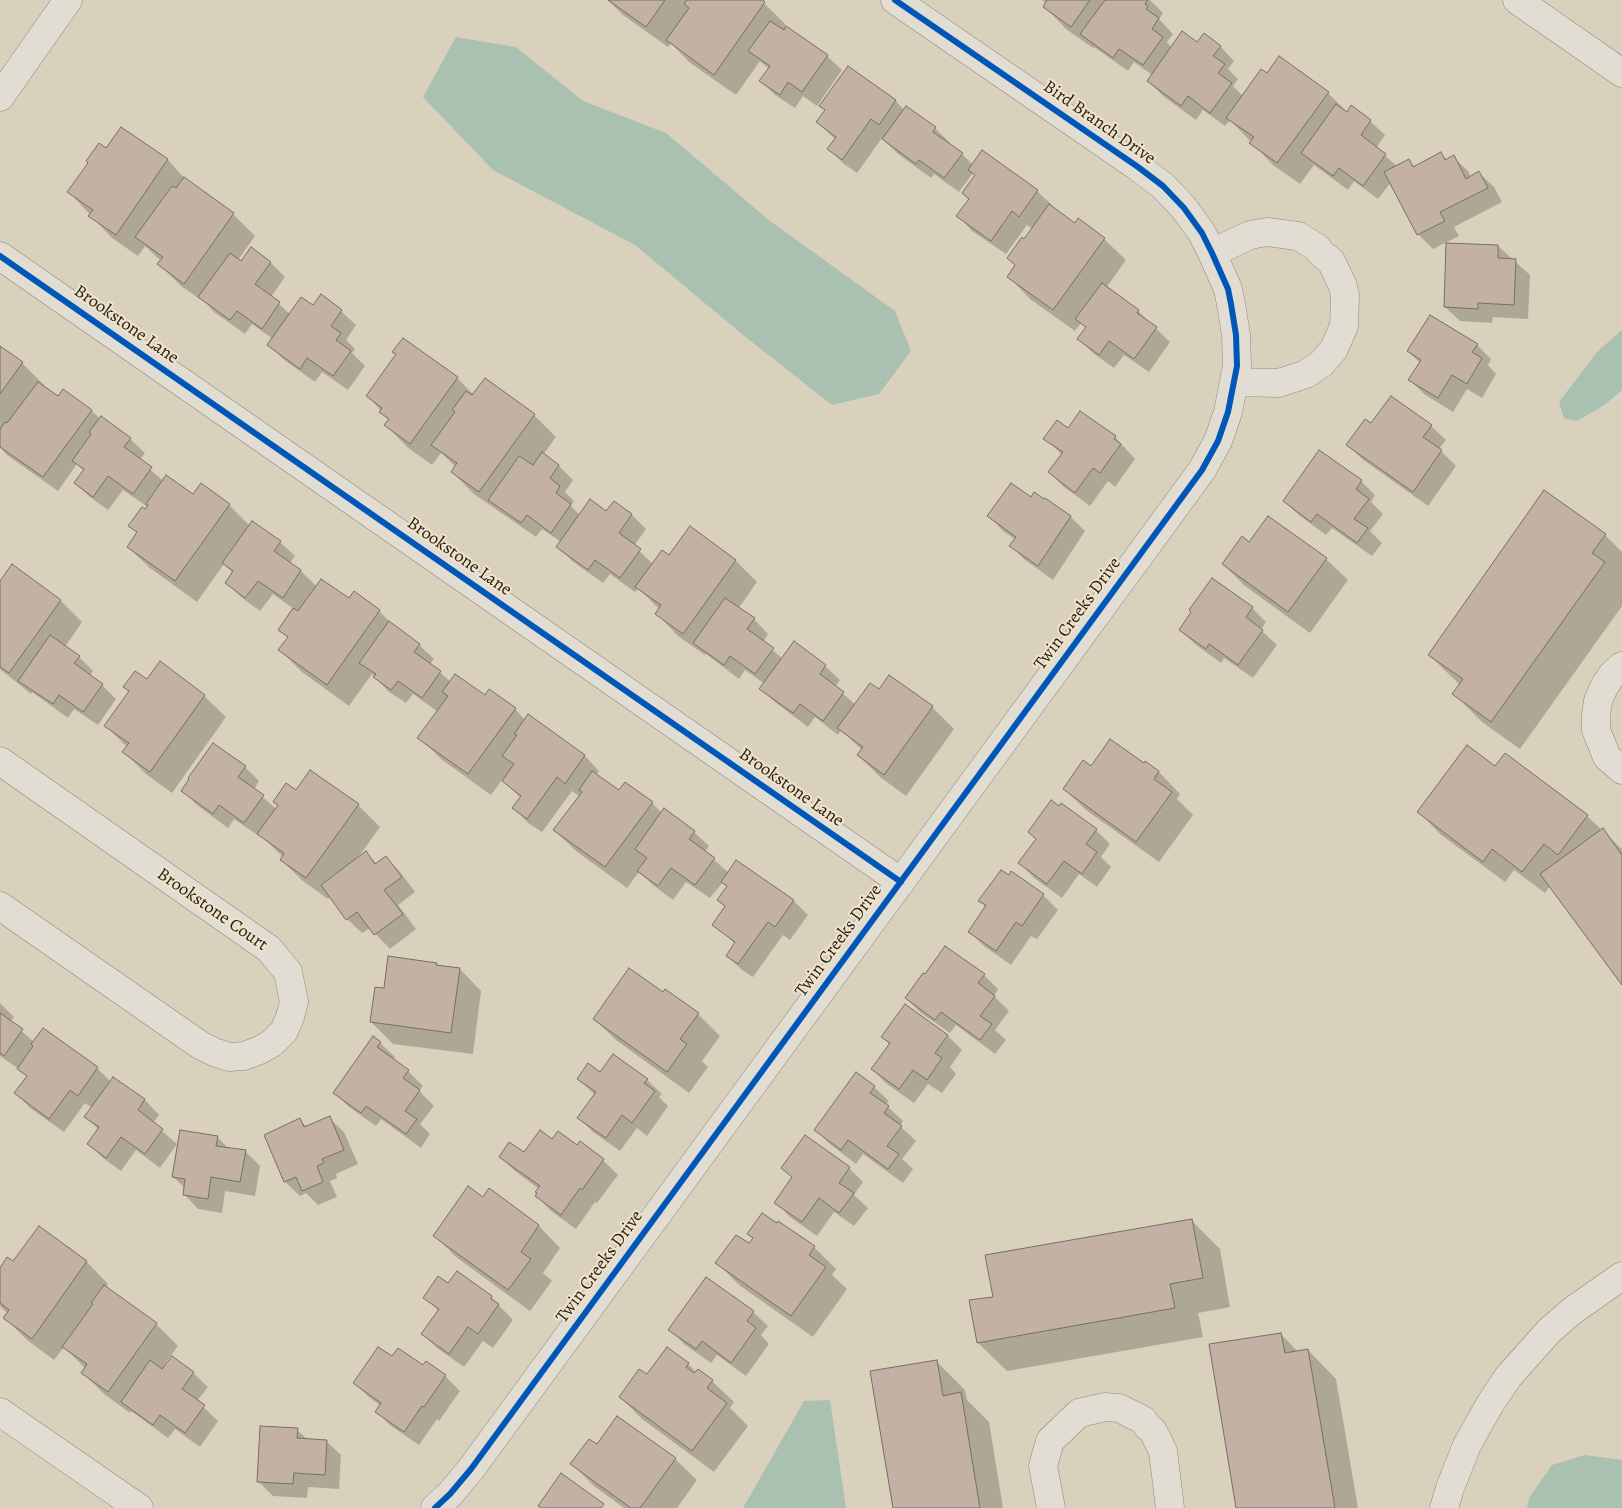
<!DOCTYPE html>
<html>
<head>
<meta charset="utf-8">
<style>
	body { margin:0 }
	canvas { display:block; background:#d9d1bc }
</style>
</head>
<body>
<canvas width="1622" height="1508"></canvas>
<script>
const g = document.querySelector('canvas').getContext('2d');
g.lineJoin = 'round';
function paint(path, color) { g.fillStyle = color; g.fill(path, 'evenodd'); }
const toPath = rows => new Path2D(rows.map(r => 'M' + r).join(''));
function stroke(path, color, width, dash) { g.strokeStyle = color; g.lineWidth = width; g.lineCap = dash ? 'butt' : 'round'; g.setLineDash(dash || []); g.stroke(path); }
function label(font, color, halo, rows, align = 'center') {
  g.font = font + ' Alegreya,serif'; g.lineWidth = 4; g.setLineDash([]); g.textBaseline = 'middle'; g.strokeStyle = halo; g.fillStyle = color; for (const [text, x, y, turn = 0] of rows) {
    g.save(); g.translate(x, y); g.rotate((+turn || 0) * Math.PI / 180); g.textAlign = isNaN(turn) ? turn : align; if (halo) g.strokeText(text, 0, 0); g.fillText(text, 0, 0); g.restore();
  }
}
paint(toPath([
	[456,37,516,47,583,101,666,133,770,221,895,311,911,351,879,394,832,405,743,335,635,245,493,170,423,97],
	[1622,330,1622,390,1603,406,1577,421,1564,419,1559,402,1597,352],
	[830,1400,846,1508,743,1508,804,1401],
	[1585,1455,1622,1460,1622,1508,1527,1508,1529,1498,1552,1465]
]), '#aac0b0');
paint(toPath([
	[608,0,761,0,786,25,785,26,827,56,842,70,817,106,803,96,795,108,775,95,761,81,769,69,760,61,736,95,689,62,671,43,668,47,623,15],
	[1042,0,1150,0,1163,13,1159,19,1173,34,1167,42,1172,48,1198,44,1220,46,1234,61,1228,69,1238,79,1233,86,1243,96,1267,75,1279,58,1328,93,1348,113,1370,121,1385,135,1376,148,1398,167,1409,161,1415,167,1441,153,1447,160,1453,157,1468,171,1471,177,1479,173,1494,187,1502,202,1454,227,1459,236,1433,249,1418,234,1391,182,1378,199,1354,181,1348,190,1314,165,1300,184,1273,165,1230,120,1225,126,1203,110,1196,120,1163,96,1148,81,1152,75,1134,62,1128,71,1094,47,1093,48,1066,29,1045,7,1047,4],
	[848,68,896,101,904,110,935,128,950,143,948,144,962,154,973,165,1037,191,1052,205,1051,207,1075,224,1104,239,1126,260,1106,288,1138,311,1170,342,1149,372,1124,355,1114,368,1093,353,1079,339,1086,328,1081,323,1075,331,1030,299,1009,277,1016,266,1008,258,1033,229,1027,225,1006,254,972,231,958,216,970,200,976,176,973,173,959,192,934,174,931,178,898,154,882,138,857,173,844,164,829,149,836,140,817,122,826,111],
	[121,129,168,160,189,183,233,214,255,236,238,260,241,262,251,248,271,263,285,277,271,297,290,314,314,306,341,311,356,325,346,340,355,349,352,353,365,366,348,390,322,372,315,382,283,359,269,345,273,339,252,324,245,334,214,312,207,304,181,286,159,264,161,261,145,246,138,256,112,238,69,192,106,150],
	[1498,246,1530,275,1528,319,1493,317,1492,323,1460,321,1445,307],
	[1477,345,1491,359,1488,365,1496,374,1482,398,1467,389,1453,412,1424,394,1410,380,1420,363,1408,351],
	[0,347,22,363,44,385,43,387,58,398,91,410,100,419,130,439,145,453,140,460,163,481,194,496,229,505,250,526,280,542,295,556,290,563,301,571,317,587,379,611,394,626,419,645,434,659,430,664,451,682,515,709,525,720,528,716,585,756,599,771,596,775,620,791,652,803,662,813,694,832,709,846,705,852,729,873,737,862,794,901,808,915,790,940,783,935,753,977,742,970,727,956,735,944,714,924,725,907,718,900,728,887,723,882,710,898,686,882,673,900,653,885,639,872,627,888,576,851,554,830,580,797,572,791,542,832,528,823,514,808,521,798,502,780,491,795,441,759,419,737,438,712,413,694,406,703,389,692,372,674,349,706,302,672,280,650,288,638,280,630,294,609,273,594,260,611,241,597,227,583,233,573,224,564,197,602,150,568,128,547,138,533,130,525,148,507,123,490,108,510,90,497,75,483,84,471,77,464,58,491,7,455,0,447],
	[457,378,474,395,534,415,556,437,543,455,559,466,573,480,565,492,574,501,571,506,580,515,606,513,614,502,632,515,646,529,634,546,653,564,669,557,690,528,736,561,757,582,738,609,754,619,768,634,763,642,783,659,825,666,840,680,835,687,856,705,879,691,889,677,932,707,954,729,906,796,880,777,858,755,862,750,841,730,838,735,815,717,808,727,776,703,761,689,765,684,745,670,739,679,706,654,705,655,678,636,657,614,660,610,638,588,635,592,610,574,603,583,572,561,558,546,561,542,542,529,536,537,474,494,452,472,456,467,441,453,432,465,407,447,386,425,389,420,368,396],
	[1371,425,1431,426,1446,440,1439,449,1456,466,1428,506,1362,459,1348,445],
	[1068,429,1115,437,1135,459,1115,487,1108,481,1090,506,1064,487,1049,472,1062,455,1045,438],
	[1361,481,1375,495,1371,502,1383,514,1370,531,1382,543,1372,556,1332,528,1326,535,1299,515,1284,501],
	[1031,499,1045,501,1046,500,1071,517,1085,531,1053,580,1025,560,1011,546,1016,540,1003,531,989,516],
	[1605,535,1622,552,1622,606,1520,749,1482,722,1454,694,1460,685,1429,655],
	[1250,543,1326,559,1348,580,1310,633,1245,586,1223,564],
	[12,566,61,601,82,622,65,647,79,657,93,671,90,676,102,685,116,699,98,725,74,709,68,718,32,692,31,694,0,669,0,583],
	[1252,608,1266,622,1261,630,1277,645,1253,678,1224,658,1221,663,1195,644,1180,630],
	[148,681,204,696,226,717,172,793,146,774,124,752,127,747,106,726,130,692,125,687],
	[1145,762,1159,772,1180,794,1177,799,1193,815,1159,862,1086,810,1064,789,1091,768,1144,765],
	[245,767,259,781,254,789,276,809,296,792,358,805,380,827,357,859,366,853,377,864,386,857,400,872,415,892,398,905,416,929,390,949,370,928,362,933,347,919,331,896,328,899,303,881,281,860,283,857,260,835,259,836,234,819,228,828,197,805,183,791],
	[1495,768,1587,816,1622,849,1622,983,1550,886,1545,893,1514,870,1505,882,1440,834,1419,812],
	[1096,830,1110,844,1101,857,1111,867,1097,887,1079,874,1062,898,1034,878,1020,863],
	[1043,895,1058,910,1037,939,1031,936,1011,965,984,946,969,931,986,907,980,901],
	[436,964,439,966,460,969,481,991,473,1054,393,1044,371,1022,385,989],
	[984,975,998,989,994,996,1009,1011,995,1030,1006,1040,995,1054,956,1025,950,1033,921,1013,906,998],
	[663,994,698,1014,720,1036,702,1061,708,1067,689,1093,616,1040,594,1019],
	[0,1003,14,1017,10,1021,34,1042,97,1068,111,1082,113,1078,145,1100,159,1115,153,1123,177,1144,160,1168,136,1150,121,1171,103,1158,89,1144,99,1130,86,1117,92,1108,85,1103,64,1132,30,1108,16,1093,28,1077,19,1069,0,1056],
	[905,1006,948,1036,962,1050,950,1067,956,1074,942,1093,928,1084,914,1103,887,1084,872,1069,890,1045,883,1037],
	[380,1043,395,1057,393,1060,408,1071,423,1086,419,1091,434,1106,420,1124,430,1134,421,1148,381,1119,376,1126,349,1107,334,1092],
	[600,1074,647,1080,662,1094,659,1097,668,1106,647,1136,637,1128,620,1151,593,1132,579,1118,595,1095,578,1079],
	[874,1087,889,1101,886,1105,903,1121,900,1126,916,1141,902,1159,913,1169,903,1183,863,1154,856,1164,830,1144,816,1130],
	[329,1118,344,1132,358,1164,336,1174,337,1178,330,1181,337,1197,318,1205,306,1193,300,1196,285,1182,265,1136,300,1120,307,1127],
	[217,1137,229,1149,245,1151,260,1166,255,1196,225,1191,222,1213,198,1209,184,1194,185,1188,173,1177],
	[580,1143,603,1160,618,1175,597,1203,595,1202,576,1229,551,1211,537,1196,539,1189,515,1171,500,1157,577,1147],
	[783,1168,849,1168,863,1182,854,1195,868,1208,854,1226,834,1212,817,1236,790,1217,776,1202,793,1178],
	[489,1190,539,1226,560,1248,543,1273,552,1281,530,1311,456,1257,435,1236,483,1199],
	[1191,1220,1220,1249,1230,1307,1198,1313,1203,1337,1007,1371,978,1343,994,1298],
	[39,1227,87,1262,108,1284,105,1288,156,1324,178,1346,164,1365,193,1373,208,1387,197,1401,218,1421,200,1447,175,1429,168,1438,131,1411,130,1413,104,1394,82,1372,85,1368,64,1347,54,1360,27,1340,5,1318,8,1314,0,1306,0,1268,14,1263],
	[814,1247,836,1269,832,1275,847,1289,813,1337,739,1285,717,1263],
	[448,1285,491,1297,513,1320,493,1348,483,1341,464,1367,437,1348,423,1334,439,1311,425,1298],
	[753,1312,768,1326,761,1335,769,1344,746,1376,717,1355,711,1363,684,1344,670,1329],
	[1281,1334,1298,1352,1308,1350,1336,1379,1358,1508,1237,1508],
	[936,1361,965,1390,967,1400,989,1422,1003,1508,894,1508],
	[426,1363,445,1376,460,1391,439,1421,437,1419,419,1445,391,1426,377,1412,381,1406,369,1397,354,1383,423,1367],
	[688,1364,696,1372,712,1381,734,1402,730,1408,748,1426,714,1472,642,1419,620,1397,647,1376],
	[297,1430,308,1440,326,1441,341,1455,339,1489,308,1487,307,1498,273,1496,259,1482],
	[598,1446,675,1459,697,1480,677,1508,624,1508,594,1486,572,1464]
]), '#0003');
const building = toPath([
	[608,0,665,0,646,27,608,0],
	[687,0,763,0,765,2,714,75,666,40,689,8,684,4,687,0],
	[1047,0,1090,0,1071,27,1043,7,1047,0],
	[1105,0,1148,0,1145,4,1148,6,1146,9,1159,18,1152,29,1163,37,1143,65,1119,49,1113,58,1080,34,1105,0],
	[770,21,784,30,786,26,828,55,802,92,788,82,780,95,759,81,770,66,748,51,770,21],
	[1182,31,1197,42,1204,33,1221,46,1213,56,1225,64,1218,73,1232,83,1210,113,1188,96,1181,106,1147,81,1182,31],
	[1279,56,1329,92,1277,163,1249,143,1254,137,1226,118,1261,69,1267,73,1279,56],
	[848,66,896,100,879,125,871,119,842,160,827,149,836,137,816,122,825,110,819,106,848,66],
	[1336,104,1347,112,1351,105,1371,120,1361,135,1386,154,1363,186,1339,168,1333,176,1301,153,1336,104],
	[906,106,936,127,933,132,963,153,944,178,919,160,916,164,882,139,906,106],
	[121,127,168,159,116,235,88,216,93,210,67,192,88,163,86,161,99,143,106,148,121,127],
	[982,150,1038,190,1019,217,1012,211,991,241,956,216,969,199,962,193,975,175,968,170,982,150],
	[1441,152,1445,160,1454,155,1466,179,1479,171,1488,188,1440,212,1445,221,1417,235,1384,172,1409,159,1413,167,1441,152],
	[184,177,234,213,184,284,157,264,163,257,135,237,172,186,176,188,184,177],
	[1049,204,1075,223,1078,218,1105,238,1053,310,1007,277,1015,265,1007,258,1022,237,1024,239,1049,204],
	[1446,243,1498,245,1498,258,1516,259,1514,305,1478,303,1478,309,1444,307,1446,243],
	[251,247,271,262,255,284,280,302,262,329,237,311,230,320,198,297,230,253,241,261,251,247],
	[1102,283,1139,310,1137,313,1157,327,1134,359,1109,341,1099,355,1077,339,1086,327,1075,319,1102,283],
	[321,294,342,310,331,326,341,333,336,340,351,351,333,376,307,358,300,369,267,345,301,297,313,305,321,294],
	[1430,315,1478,344,1472,352,1482,358,1467,384,1452,375,1438,398,1408,380,1421,360,1407,351,1430,315],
	[403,338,458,377,410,444,384,425,389,419,379,412,382,408,366,396,396,354,392,352,403,338],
	[0,346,23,362,0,394,0,346],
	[485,378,535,414,479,492,451,472,457,463,431,445,455,412,452,410,466,391,472,395,485,378],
	[38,382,58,396,63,389,92,410,43,477,0,447,0,429,5,422,7,423,38,382],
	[1391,396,1432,425,1423,437,1442,450,1413,492,1346,445,1365,419,1371,423,1391,396],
	[1080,411,1116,436,1114,439,1121,444,1100,473,1093,468,1075,493,1048,472,1063,452,1043,439,1057,420,1068,428,1080,411],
	[101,416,131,438,124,447,152,467,133,494,108,476,93,497,74,483,84,469,72,461,91,434,89,432,101,416],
	[1319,450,1362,480,1356,489,1369,499,1354,519,1368,528,1357,543,1317,514,1311,522,1283,501,1319,450],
	[542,452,559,465,550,478,560,486,556,493,571,504,551,533,527,515,521,523,488,500,519,456,533,465,542,452],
	[166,475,193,494,201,483,230,504,175,581,127,547,137,532,128,526,142,507,145,509,148,505,146,504,166,475],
	[1011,483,1031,497,1034,492,1044,499,1045,498,1071,516,1038,566,1009,546,1016,537,987,516,1011,483],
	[1544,490,1606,534,1592,553,1605,562,1491,722,1452,694,1463,679,1428,655,1544,490],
	[590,499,606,511,614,501,632,514,619,533,641,549,620,578,595,560,588,570,556,547,590,499],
	[1268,516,1327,558,1288,612,1222,564,1242,536,1249,542,1268,516],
	[252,521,281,541,274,551,301,570,283,598,258,581,245,598,225,583,233,571,222,563,252,521],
	[690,526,736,560,683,634,655,614,661,605,635,587,662,550,669,555,690,526],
	[12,564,61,600,9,673,0,667,0,581,12,564],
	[1212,578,1253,607,1246,617,1263,630,1238,665,1209,644,1206,649,1179,630,1191,612,1189,610,1212,578],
	[321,579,349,598,354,591,380,610,327,685,278,650,288,637,278,630,293,608,298,611,321,579],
	[725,598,755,618,747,629,774,648,755,674,730,656,724,665,693,643,725,598],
	[389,621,420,644,414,652,441,671,422,698,398,681,391,690,373,677,376,674,359,663,389,621],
	[50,635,80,656,74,663,103,684,83,712,59,695,53,704,18,681,50,635],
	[794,641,826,665,820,674,844,692,823,721,800,704,793,713,759,689,794,641],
	[160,661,205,695,150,772,122,752,129,743,104,726,129,691,123,687,135,671,147,679,160,661],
	[455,674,485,695,489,689,516,708,468,774,417,738,448,696,442,692,455,674],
	[889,675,933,706,884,775,857,755,863,747,837,728,870,683,879,689,889,675],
	[528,714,585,755,565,784,557,777,527,819,512,808,521,796,502,781,514,764,502,756,517,735,514,734,528,714],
	[1110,739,1144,763,1145,761,1159,771,1154,779,1172,792,1136,842,1063,789,1083,760,1091,766,1110,739],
	[213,743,246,766,238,777,264,795,244,823,219,805,213,814,181,791,189,779,188,778,213,743],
	[1467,745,1495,766,1505,753,1588,815,1558,855,1544,844,1522,872,1492,849,1483,862,1417,812,1467,745],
	[310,770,359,804,306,878,280,860,284,853,257,834,278,805,273,802,286,783,296,790,310,770],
	[592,771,619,790,625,782,653,802,605,867,553,830,582,792,579,790,592,771],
	[1051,800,1059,806,1061,803,1097,829,1086,844,1097,852,1082,874,1064,861,1047,884,1018,863,1036,839,1028,832,1051,800],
	[664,808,695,831,689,839,715,858,695,885,671,868,658,886,637,871,647,858,635,849,664,808],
	[1603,828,1621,854,1622,853,1622,985,1540,874,1603,828],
	[366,851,375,864,386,856,402,877,384,890,403,914,374,935,357,912,346,920,321,885,366,851],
	[736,860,794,900,775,927,768,922,738,964,726,956,735,942,712,925,725,906,717,900,727,886,721,882,736,860],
	[1001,870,1009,875,1011,871,1044,894,1022,926,1016,922,996,951,968,932,986,905,978,901,1001,870],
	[945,946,985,974,978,983,995,996,980,1016,992,1024,980,1040,941,1012,935,1020,905,998,923,973,925,974,945,946],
	[388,956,437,963,436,965,460,968,451,1033,370,1022,375,987,384,988,388,956],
	[629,968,663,992,665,989,699,1013,680,1039,687,1044,667,1072,593,1019,629,968],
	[905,1004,948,1035,935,1053,942,1058,927,1080,913,1070,899,1089,871,1069,890,1043,881,1037,905,1004],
	[0,1013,23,1029,4,1056,0,1053,0,1013],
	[43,1028,98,1067,78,1096,70,1090,49,1119,14,1093,27,1076,17,1069,33,1046,31,1044,43,1028],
	[373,1036,381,1042,377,1047,409,1070,403,1078,420,1090,405,1111,417,1119,406,1134,366,1106,361,1113,333,1093,373,1036],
	[613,1054,648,1079,644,1083,655,1091,632,1123,622,1115,606,1138,577,1118,596,1092,577,1079,588,1063,600,1072,613,1054],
	[856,1072,875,1086,870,1093,889,1106,884,1113,902,1126,887,1146,899,1154,888,1169,848,1140,841,1150,814,1130,856,1072],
	[113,1077,145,1099,138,1110,163,1129,145,1154,121,1137,106,1158,87,1144,99,1127,84,1117,113,1077],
	[330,1116,344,1150,322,1159,324,1163,317,1166,323,1182,302,1191,296,1177,284,1182,264,1135,300,1118,304,1127,330,1116],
	[180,1130,218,1136,216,1146,246,1150,240,1182,211,1177,208,1199,183,1195,185,1179,172,1177,180,1130],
	[540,1130,552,1139,558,1131,577,1145,580,1141,604,1159,582,1190,580,1188,561,1215,535,1196,537,1193,535,1192,540,1186,499,1157,509,1142,524,1152,540,1130],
	[805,1135,850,1167,839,1183,854,1193,839,1213,819,1198,802,1222,774,1203,792,1177,781,1168,805,1135],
	[468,1186,483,1197,489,1188,539,1225,521,1252,531,1259,508,1290,433,1236,468,1186],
	[762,1213,777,1223,778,1221,815,1246,809,1255,826,1267,791,1316,715,1263,736,1235,749,1243,753,1238,747,1234,762,1213],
	[1192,1219,1203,1278,1170,1284,1175,1308,977,1343,969,1300,993,1297,985,1255,1192,1219],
	[39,1226,87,1261,32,1339,3,1318,9,1310,0,1303,0,1268,7,1257,13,1261,39,1226],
	[457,1271,492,1296,491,1299,499,1304,478,1334,468,1327,449,1354,421,1334,439,1309,423,1298,438,1276,448,1283,457,1271],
	[706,1277,754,1311,747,1321,756,1328,731,1363,702,1341,696,1349,668,1330,706,1277],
	[104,1285,157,1323,108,1392,81,1373,87,1364,62,1347,93,1304,91,1303,104,1285],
	[1281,1333,1285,1353,1308,1349,1335,1508,1236,1508,1209,1344,1281,1333],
	[378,1347,392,1356,398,1348,423,1365,426,1361,446,1375,424,1407,422,1406,404,1432,375,1412,381,1403,353,1383,378,1347],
	[667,1347,689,1363,686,1367,694,1373,698,1369,713,1380,707,1388,727,1403,692,1451,619,1397,639,1369,647,1374,667,1347],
	[172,1356,194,1372,182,1389,205,1405,185,1433,160,1415,153,1425,121,1402,150,1360,162,1369,172,1356],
	[937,1360,943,1396,961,1392,980,1508,893,1508,870,1371,937,1360],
	[617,1416,676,1458,640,1508,631,1508,570,1464,589,1439,597,1444,617,1416],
	[260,1426,298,1428,297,1438,327,1440,325,1475,294,1473,293,1484,257,1482,260,1426],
	[561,1473,604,1504,601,1508,541,1508,538,1506,561,1473]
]);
paint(building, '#c3b1a5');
stroke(building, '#757064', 1);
const minor = toPath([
	[0,97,68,0],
	[1212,253,1250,235,1267,232,1298,236,1316,247,1323,255,1331,261,1343,286,1345,296,1344,326,1334,349,1321,364,1306,374,1279,383,1234,382],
	[0,256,901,882],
	[1622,666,1612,675,1604,687,1598,701,1596,715,1596,730,1607,757,1622,770],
	[0,761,269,949,288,972,294,1002,290,1017,284,1031,272,1043,260,1050,244,1056,229,1057,214,1052,200,1045,0,906],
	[0,1412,139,1508],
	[435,1508,450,1494,471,1469,1202,470,1218,441,1228,412,1237,366,1236,335,1231,304,1228,289,1212,253,1202,233,1184,208,1163,186,1138,167,895,0],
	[1051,1508,1043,1466,1050,1441,1079,1413,1105,1407,1119,1408,1143,1420,1147,1426,1153,1431,1163,1451,1170,1508],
	[1444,1508,1450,1488,1467,1445,1490,1404,1508,1377,1549,1331,1572,1311,1622,1276]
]);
const tertiary = toPath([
	[1517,0,1622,73]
]);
stroke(minor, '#8e887b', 29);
stroke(tertiary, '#8e887b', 29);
stroke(minor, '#e2ddd3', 28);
stroke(tertiary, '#e2ddd3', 28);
stroke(toPath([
	[0,256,901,882],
	[435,1508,450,1494,471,1469,1202,470,1218,441,1228,412,1237,366,1236,335,1231,304,1228,289,1212,253,1202,233,1184,208,1163,186,1138,167,895,0]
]), '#0057b8', 6);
label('18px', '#2a2015', '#efe4cb', [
	["Bird Branch Drive",1099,123,35],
	["Brookstone Lane",126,325,35],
	["Brookstone Lane",459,557,35],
	["Twin Creeks Drive",1078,614,-54],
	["Brookstone Lane",791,788,35],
	["Brookstone Court",212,910,35],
	["Twin Creeks Drive",839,941,-54],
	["Twin Creeks Drive",600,1267,-54]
]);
</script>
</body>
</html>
